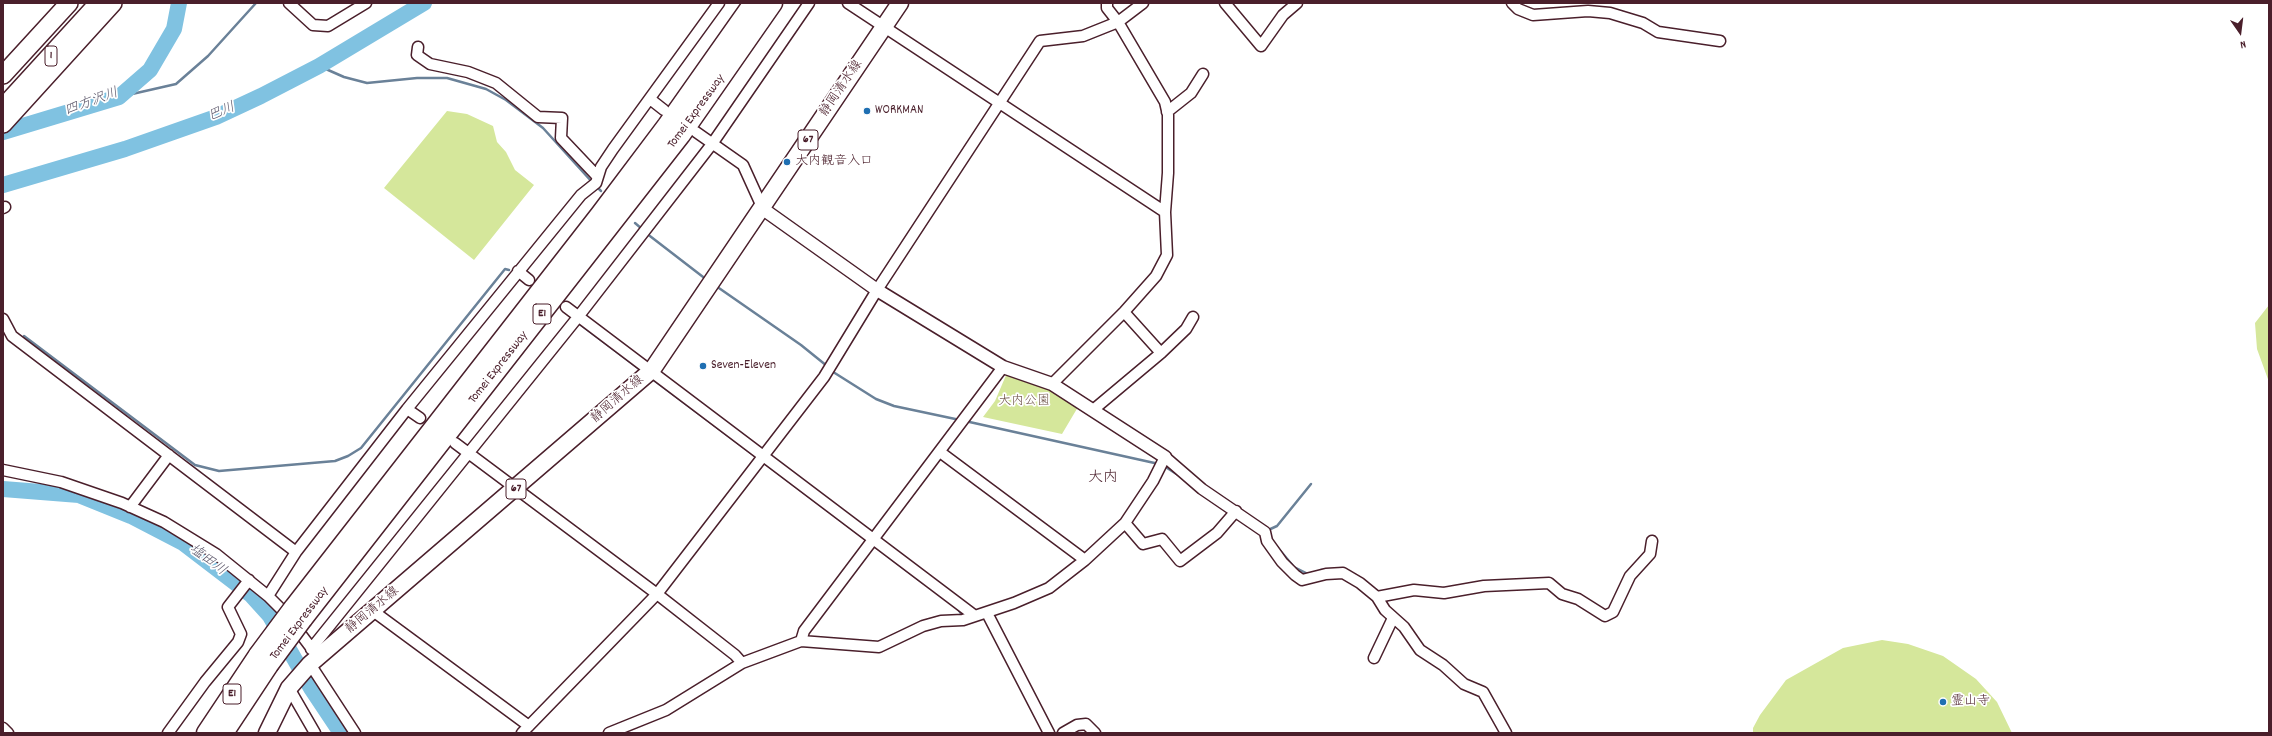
<!DOCTYPE html>
<html>
<head>
<meta charset="utf-8">
<style>
	body { margin:0 }
	#map { position:relative; width:2272px; height:736px; overflow:hidden; background:#fff; font-family:Dekko,sans-serif }
	canvas { display:block }
	.frame { position:absolute; inset:0; border:4px solid #4a1f2b; pointer-events:none }
	.north { position:absolute; left:2220px; top:12px; width:40px; height:40px; -webkit-text-stroke:3px #fff; paint-order:stroke; rotate:166deg; font-size:11px; font-weight:700; line-height:16px; text-align:center; color:#4a1f2b }
	.north::after { content:''; display:block; margin:auto; width:14px; height:18px; background:#4a1f2b; clip-path:polygon(50% 0,100% 100%,50% 72%,0 100%) }
</style>
</head>
<body>
<div id="map">
<canvas width="2272" height="736"></canvas>
<div class="frame"></div>
<div class="north">N</div>
</div>
<script>
const g = document.querySelector('canvas').getContext('2d');
g.lineJoin = 'round';
function paint(path, color) { g.fillStyle = color; g.fill(path, 'evenodd'); }
const toPath = rows => new Path2D(rows.map(r => 'M' + r).join(''));
function stroke(path, color, width, dash) { g.strokeStyle = color; g.lineWidth = width; g.lineCap = dash ? 'butt' : 'round'; g.setLineDash(dash || []); g.stroke(path); }
function label(font, color, halo, rows, align = 'center') {
  g.font = font + ' Dekko,"Klee One",sans-serif'; g.lineWidth = 3.5; g.setLineDash([]); g.textBaseline = 'middle'; g.strokeStyle = halo; g.fillStyle = color; for (const [text, x, y, turn = 0] of rows) {
    g.save(); g.translate(x, y); g.rotate((+turn || 0) * Math.PI / 180); g.textAlign = isNaN(turn) ? turn : align; if (halo) g.strokeText(text, 0, 0); g.fillText(text, 0, 0); g.restore();
  }
}
paint(toPath([
	[447,111,467,114,493,126,497,142,506,152,515,170,534,185,474,260,384,188],
	[2269,305,2269,382,2257,349,2255,323],
	[1007,373,1050,387,1078,407,1062,434,983,417,995,401],
	[1882,640,1908,644,1943,656,1976,679,1997,702,2012,733,1753,733,1753,728,1760,715,1786,680,1843,648]
]), '#d5e79b');
stroke(toPath([
	[319,66,344,77,367,83,417,78,447,78,486,89,506,100,543,128,592,182],
	[119,97,176,84,208,56,256,3],
	[596,186,601,191],
	[635,223,642,229],
	[646,233,707,280],
	[716,286,801,345,827,366],
	[577,322,642,371],
	[24,336,195,465,219,471,335,461,348,456,361,448,505,269,509,270],
	[830,370,876,399,894,406,960,420],
	[651,378,759,459],
	[965,421,1159,464],
	[763,462,869,542],
	[1164,466,1178,475],
	[1266,531,1277,526,1311,484],
	[1273,542,1294,567,1308,574],
	[873,545,923,583],
	[1321,570,1341,569],
	[958,609,962,615]
]), '#6a8198', 2.5);
stroke(toPath([
	[3,132,119,97,150,70,174,29,179,3],
	[3,185,125,149,216,117,261,96,319,66,424,3],
	[3,489,79,495,131,516,183,543,251,595,270,616,311,688,341,733]
]), '#80c2e1', 16);
const minor = toPath([
	[289,3,313,25,328,26,366,3],
	[848,3,1165,212],
	[1225,3,1261,46,1283,15,1297,3],
	[1512,3,1518,9,1533,15,1588,11,1610,13,1643,23,1658,32,1720,41],
	[418,47,417,55,430,64,468,72,496,83,538,117,562,118,561,138,597,176],
	[650,99,664,110],
	[1167,112,1191,93,1203,74],
	[696,132,743,165,763,209],
	[3,208,5,207],
	[518,271,529,280],
	[566,307,975,616],
	[1124,312,1161,353],
	[3,319,12,336,296,552],
	[1052,384,1124,312,1156,276,1167,255,1165,212,1168,173,1168,115,1165,102,1118,22,1107,8,1107,3],
	[407,409,420,418],
	[1093,410,1161,353,1186,329,1193,317],
	[455,443,657,594,735,655,742,663,801,641,879,647,923,626,941,621,963,620,1014,603,1049,588,1085,560,1125,523,1153,481,1165,457,1202,489,1265,532,1267,541,1282,562,1295,575,1302,580,1326,574,1343,573,1360,583,1377,597,1385,610,1404,627,1420,650,1443,665,1464,684,1483,692,1506,733],
	[940,452,1085,560],
	[3,470,61,482,122,503,164,522,216,554,268,596,284,612,315,653],
	[130,507,169,455],
	[1125,523,1143,544,1162,539,1180,561,1217,533,1236,511],
	[268,596,296,552,407,409,581,195,596,183,601,167,613,149,719,3],
	[1377,597,1414,590,1444,593,1484,586,1549,583,1562,594,1578,599,1605,616,1613,612,1630,576,1650,554,1652,541],
	[373,611,529,726],
	[987,613,1049,733],
	[801,641,804,631,1003,367],
	[311,649,578,317,712,144,809,3],
	[1374,658,1393,618],
	[310,664,355,733],
	[289,688,315,733],
	[3,728,8,733],
	[168,733,205,682,238,642,241,634,228,607,249,580],
	[522,733,657,594,824,377,877,290,1040,41,1083,36,1118,22,1143,3],
	[609,733,666,710,742,663],
	[1063,733,1077,725,1086,724,1095,733]
]);
const tertiary = toPath([
	[763,209,877,290,1003,367,1052,384,1165,457]
]);
const primary = toPath([
	[267,733,289,688,310,664,652,370,900,3]
]);
const trunk = toPath([
	[3,75,69,3],
	[3,124,113,3]
]);
const motorway = toPath([
	[3,108,99,3],
	[293,608,600,214,667,125,753,3],
	[303,619,681,135,773,3],
	[206,733,258,655],
	[224,733,269,665]
]);
stroke(minor, '#4a1f2b', 13);
stroke(tertiary, '#4a1f2b', 15);
stroke(primary, '#4a1f2b', 19);
stroke(trunk, '#4a1f2b', 20);
stroke(motorway, '#4a1f2b', 21);
stroke(minor, '#fff', 10);
stroke(tertiary, '#fff', 12);
stroke(primary, '#fff', 16);
stroke(trunk, '#fff', 17);
stroke(motorway, '#fff', 18);
const motorwayBridge = toPath([
	[258,655,293,608],
	[269,665,303,619]
]);
stroke(motorwayBridge, '#4a1f2b', 21, []);
stroke(motorwayBridge, '#fff', 18);
for (const [x, y, r, color] of [
	[867,111,4,"#1f6fb2"],
	[787,162,4,"#1f6fb2"],
	[703,366,4,"#1f6fb2"],
	[1943,702,4,"#1f6fb2"]
]) { const dot = new Path2D(); dot.arc(x, y, r, 0, 2 * Math.PI); g.fillStyle = color; g.fill(dot); stroke(dot, '#fff', 1.5); }
for (const [x, y, w] of [
	[51,56,12],
	[808,140,20],
	[542,314,18],
	[516,489,20],
	[232,694,18]
]) { const box = new Path2D(); box.roundRect(x - w / 2, y - 10, w, 20, 3); g.fillStyle = '#fff'; g.fill(box); stroke(box, '#4a1f2b', 1); }
label('bold 12px', '#4a1f2b', null, [
	["1",51,56],
	["67",808,140],
	["E1",542,314],
	["67",516,489],
	["E1",232,694]
]);
label('13px', '#4a1f2b', '#fff', [
	["静岡清水線",842,89,-56],
	["Tomei Expressway",697,112,-54],
	["Tomei Expressway",499,368,-52],
	["静岡清水線",618,400,-41],
	["静岡清水線",373,611,-40],
	["Tomei Expressway",300,624,-53]
]);
label('13px', '#4a1f2b', '#fff', [
	["WORKMAN",875,111],
	["大内観音入口",795,162],
	["Seven-Eleven",711,366],
	["霊山寺",1951,702]
], 'left');
label('13px', '#6d5147', '#fff', [
	["大内公園",1024,402]
]);
label('italic 14px', '#5d586b', '#fff', [
	["四方沢川",92,103,-20],
	["巴川",222,113,-22],
	["塩田川",207,561,37]
]);
label('15px', '#4a1f2b', '#fff', [
	["大内",1103,479]
]);
</script>
</body>
</html>
